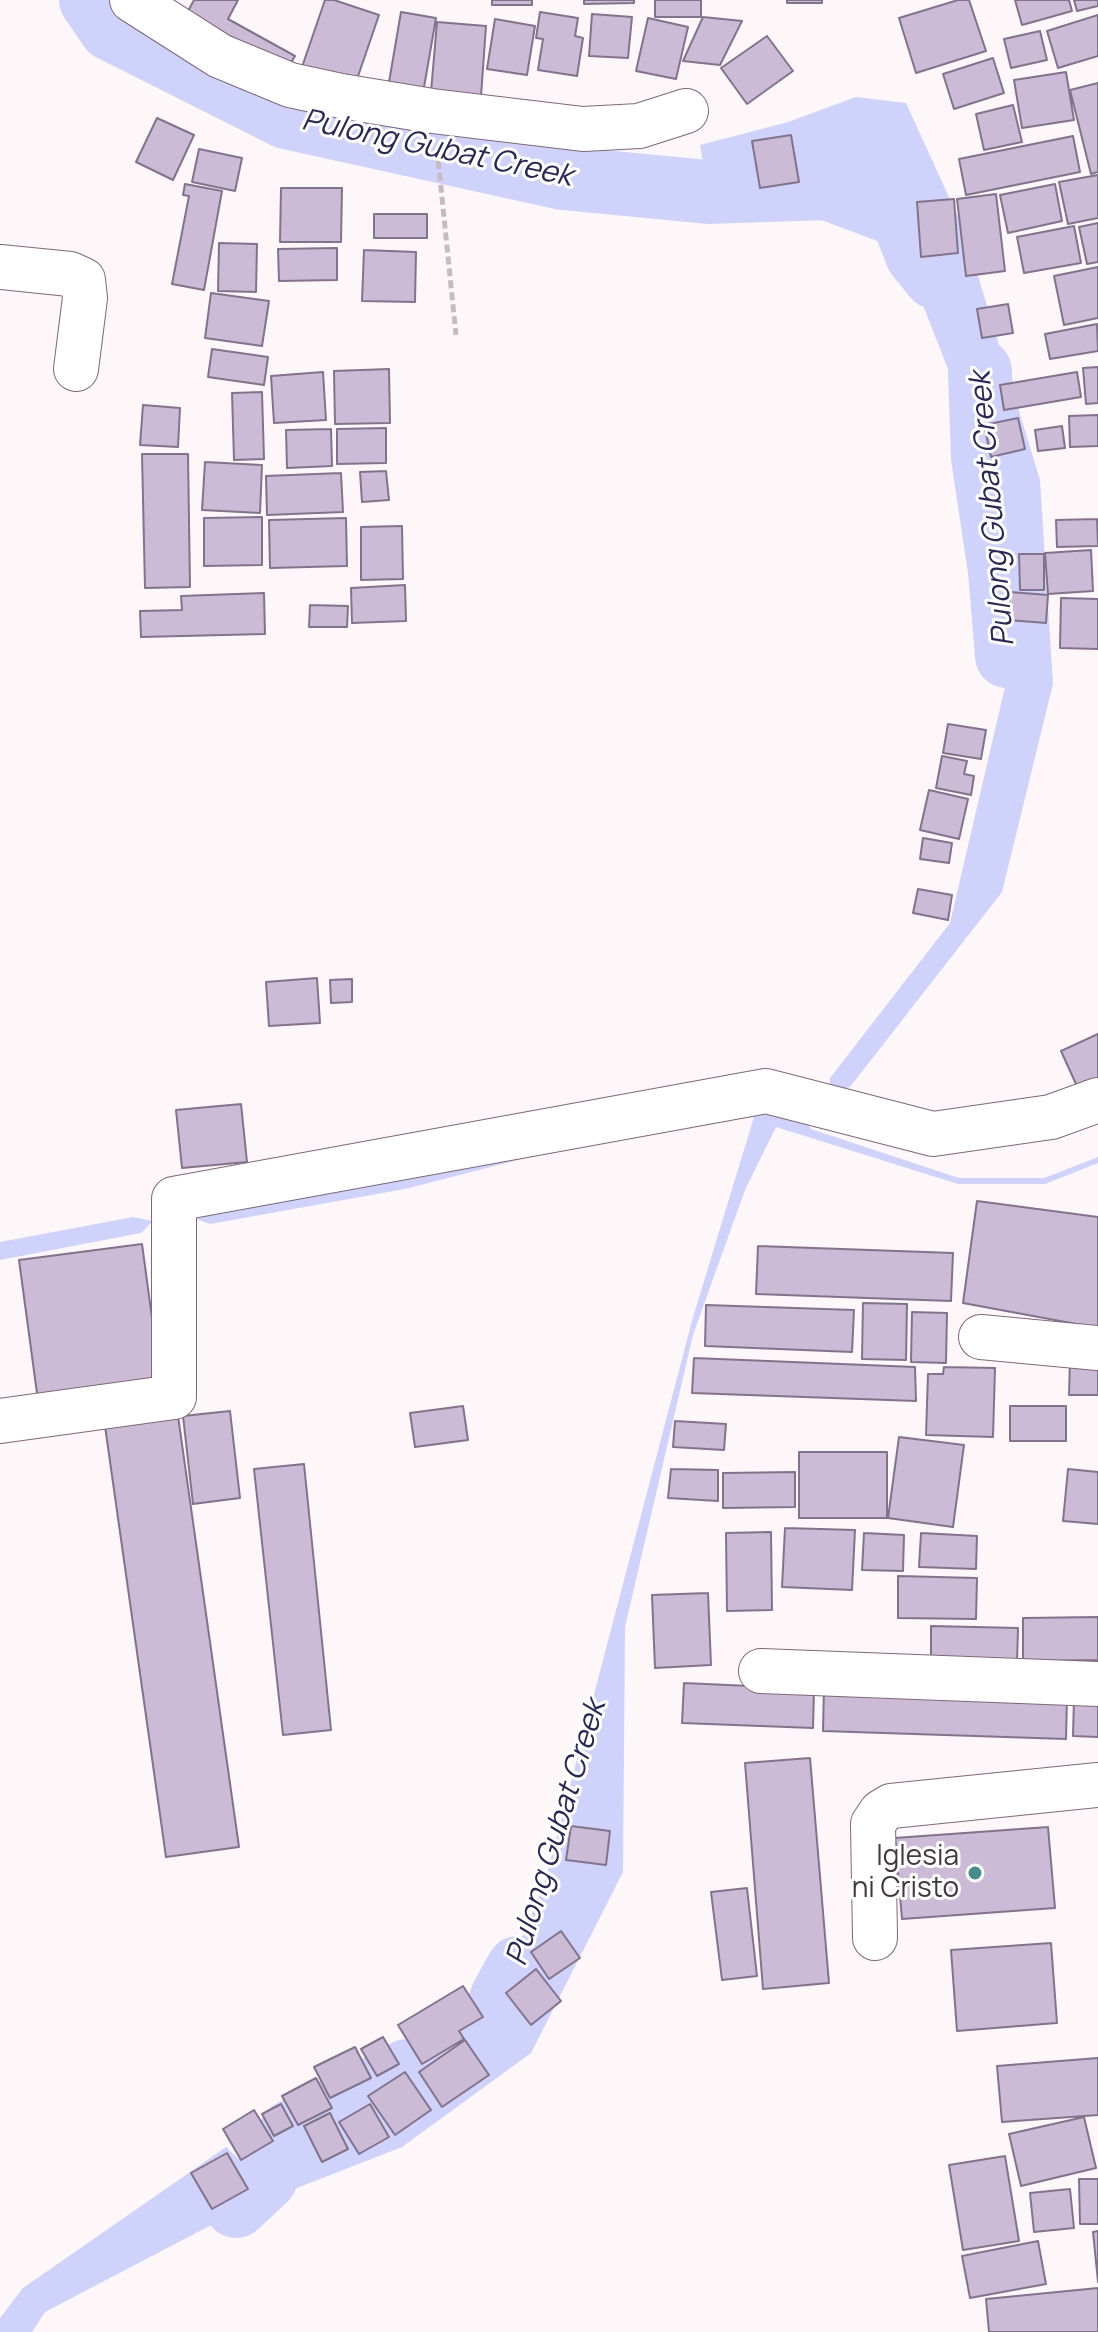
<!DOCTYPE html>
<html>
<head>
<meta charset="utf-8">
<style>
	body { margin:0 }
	canvas { display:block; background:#fdf7fa }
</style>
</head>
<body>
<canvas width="1098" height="2332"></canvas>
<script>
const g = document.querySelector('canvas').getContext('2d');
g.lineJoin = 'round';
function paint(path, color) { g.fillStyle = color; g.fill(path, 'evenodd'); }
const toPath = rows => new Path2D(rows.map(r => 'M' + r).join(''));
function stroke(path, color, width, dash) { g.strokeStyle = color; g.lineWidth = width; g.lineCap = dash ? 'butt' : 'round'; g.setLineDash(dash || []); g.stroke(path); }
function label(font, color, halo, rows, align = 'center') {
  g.font = font + ' Manrope,sans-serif'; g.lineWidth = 6; g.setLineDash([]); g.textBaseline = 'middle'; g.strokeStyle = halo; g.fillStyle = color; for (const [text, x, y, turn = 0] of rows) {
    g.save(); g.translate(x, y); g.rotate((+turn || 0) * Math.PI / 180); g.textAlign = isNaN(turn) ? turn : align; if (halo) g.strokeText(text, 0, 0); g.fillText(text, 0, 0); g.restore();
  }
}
paint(toPath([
	[856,97,906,103,964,230,1040,480,1053,684,1002,892,850,1087,829,1093,830,1078,950,923,1005,687,996,492,880,195,804,159,717,193,708,192,700,145,788,122],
	[765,1111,792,1121,805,1120,811,1129,959,1178,1044,1178,1098,1157,1098,1163,1045,1184,958,1184,776,1127,745,1190,693,1335,625,1627,623,1872,531,2053,402,2147,238,2211,45,2312,32,2332,0,2332,0,2318,23,2288,226,2147,243,2163,408,2068,415,2070,468,2036,492,2013,545,1881,693,1317,754,1117,662,1123,405,1189,210,1224,193,1218,205,1205,405,1169,649,1118],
	[133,1217,153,1221,141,1233,0,1260,0,1242]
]), '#cfd3fc');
stroke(toPath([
	[91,0,111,29,286,117,563,178,708,192,827,188,902,216,917,255,935,277],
	[980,371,983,458,1000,571,1007,656],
	[236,2206,265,2179,291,2132,407,2071,412,2074,495,2018,502,1997,518,1968]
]), '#cfd3fc', 64);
const building = toPath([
	[194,0,238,0,228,19,295,56,288,68,187,13,194,0],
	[325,0,334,0,379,15,355,85,302,67,325,0],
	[492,0,532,0,532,5,492,5,492,0],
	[584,0,634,0,634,3,584,4,584,0],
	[655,0,701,0,701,17,655,17,655,0],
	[787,0,822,0,822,3,787,3,787,0],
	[958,0,969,0,986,51,916,73,899,18,958,0],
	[1015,0,1069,0,1072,11,1022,25,1015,0],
	[1074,0,1098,0,1098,6,1077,11,1074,0],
	[401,12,436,18,423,93,388,88,401,12],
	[540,12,578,18,575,36,583,38,577,76,538,70,543,39,536,38,540,12],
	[592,14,632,17,628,58,589,56,592,14],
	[1098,15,1098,56,1058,68,1047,31,1098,15],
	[703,17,742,21,720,65,683,61,703,17],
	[648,18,688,27,676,79,636,71,648,18],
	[495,19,535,26,527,75,487,69,495,19],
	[437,22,486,26,481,96,431,92,437,22],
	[1040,31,1047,60,1011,68,1004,39,1040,31],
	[767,36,793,71,747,104,721,68,767,36],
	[993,58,1004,93,954,109,943,74,993,58],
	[1066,72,1074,120,1022,128,1014,80,1066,72],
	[1098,83,1098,172,1091,174,1070,90,1098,83],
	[1013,105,1022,142,984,150,976,114,1013,105],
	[157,118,194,135,173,180,136,162,157,118],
	[791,135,799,182,760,188,752,141,791,135],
	[1073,136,1080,172,966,195,959,159,1073,136],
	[199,149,242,158,235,191,192,182,199,149],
	[1098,175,1098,218,1068,224,1059,182,1098,175],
	[185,184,222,191,204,290,172,284,189,196,183,195,185,184],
	[1055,184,1062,221,1008,233,1000,195,1055,184],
	[281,188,342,188,341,242,280,242,281,188],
	[996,194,1005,271,966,276,957,199,996,194],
	[954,199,958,253,921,257,917,202,954,199],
	[374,214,427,214,427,238,374,238,374,214],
	[1098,223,1098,262,1087,264,1079,227,1098,223],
	[1074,226,1081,263,1024,273,1017,237,1074,226],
	[219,243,257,244,256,292,218,291,219,243],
	[337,248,337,280,279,281,278,249,337,248],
	[364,250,416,252,415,302,362,301,364,250],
	[1098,267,1098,318,1064,325,1054,276,1098,267],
	[211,293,269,301,262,346,205,338,211,293],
	[1008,304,1013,333,982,338,977,309,1008,304],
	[1097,324,1098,351,1050,359,1045,334,1097,324],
	[212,349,268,357,264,385,208,377,212,349],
	[1098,367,1098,403,1086,404,1083,368,1098,367],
	[389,369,390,423,335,424,334,371,389,369],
	[323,372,326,420,274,423,271,376,323,372],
	[1077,372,1081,397,1004,410,1000,385,1077,372],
	[262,392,264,459,234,460,232,393,262,392],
	[143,405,180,408,178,447,140,445,143,405],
	[1098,415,1098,446,1070,447,1069,416,1098,415],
	[1018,418,1025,449,991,457,984,425,1018,418],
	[1062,426,1065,448,1038,451,1035,430,1062,426],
	[386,428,386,463,337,464,337,429,386,428],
	[331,429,332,466,287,468,286,430,331,429],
	[142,454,188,454,190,587,145,588,142,454],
	[205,462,262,465,260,513,202,510,205,462],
	[386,471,389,500,362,502,360,472,386,471],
	[341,473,343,512,267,515,266,476,341,473],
	[262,517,262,565,204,566,204,518,262,517],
	[346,518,347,566,270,568,269,520,346,518],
	[1097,519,1098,546,1057,547,1056,520,1097,519],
	[402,526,403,579,361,580,361,527,402,526],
	[1091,550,1093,591,1048,594,1045,553,1091,550],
	[1019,554,1044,554,1044,590,1020,590,1019,554],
	[405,585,406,621,352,623,351,588,405,585],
	[1010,592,1048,595,1046,623,1008,620,1010,592],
	[264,593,265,634,141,637,140,611,182,610,181,596,264,593],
	[1061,598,1098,599,1098,649,1060,648,1061,598],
	[310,605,348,606,347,627,309,627,310,605],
	[948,724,986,730,981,759,943,753,948,724],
	[942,756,967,761,964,774,974,776,971,795,936,788,942,756],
	[929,790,968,799,959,839,920,830,929,790],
	[923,838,952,843,949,863,920,859,923,838],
	[918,889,952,895,948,920,913,913,918,889],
	[317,978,320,1023,269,1026,266,982,317,978],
	[352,979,352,1002,331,1003,330,980,352,979],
	[1098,1034,1098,1087,1081,1095,1061,1051,1098,1034],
	[241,1104,247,1162,182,1168,176,1110,241,1104],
	[977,1201,1098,1217,1098,1328,963,1303,977,1201],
	[142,1244,162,1392,39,1408,19,1260,142,1244],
	[758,1246,953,1253,951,1301,756,1294,758,1246],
	[863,1303,907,1304,906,1360,862,1359,863,1303],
	[706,1305,854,1310,852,1352,705,1346,706,1305],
	[912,1312,947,1313,946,1363,911,1362,912,1312],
	[694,1358,915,1367,916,1401,692,1393,694,1358],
	[1070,1360,1098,1361,1098,1395,1069,1395,1070,1360],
	[944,1367,995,1368,993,1437,926,1435,928,1374,943,1374,944,1367],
	[463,1406,468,1440,415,1447,410,1413,463,1406],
	[1010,1406,1066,1406,1066,1441,1010,1441,1010,1406],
	[177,1409,239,1847,166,1857,104,1419,177,1409],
	[230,1411,240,1498,193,1504,183,1416,230,1411],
	[675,1421,726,1424,724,1450,673,1447,675,1421],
	[899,1437,964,1445,953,1527,888,1518,899,1437],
	[799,1452,887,1452,887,1518,799,1518,799,1452],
	[304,1464,331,1730,283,1735,254,1469,304,1464],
	[671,1469,718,1470,718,1501,668,1498,671,1469],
	[1068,1469,1098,1472,1098,1524,1063,1521,1068,1469],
	[795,1472,795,1507,723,1508,723,1473,795,1472],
	[785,1528,855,1530,852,1590,782,1587,785,1528],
	[771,1532,772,1610,727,1611,726,1533,771,1532],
	[864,1533,904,1535,903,1571,862,1570,864,1533],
	[921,1533,977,1536,976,1569,919,1567,921,1533],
	[898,1576,977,1578,976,1619,898,1618,898,1576],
	[708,1593,711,1665,655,1668,652,1595,708,1593],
	[1098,1617,1098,1660,1023,1661,1023,1618,1098,1617],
	[931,1626,1018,1628,1017,1663,931,1661,931,1626],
	[684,1683,814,1689,813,1728,682,1723,684,1683],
	[824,1685,1067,1696,1066,1739,823,1731,824,1685],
	[1074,1699,1098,1699,1098,1737,1073,1736,1074,1699],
	[810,1758,829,1983,763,1989,745,1763,810,1758],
	[571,1826,610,1831,606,1865,566,1860,571,1826],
	[1048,1827,1055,1908,902,1919,895,1838,1048,1827],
	[747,1888,757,1976,722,1980,711,1892,747,1888],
	[561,1931,580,1958,549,1979,531,1952,561,1931],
	[1051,1943,1057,2023,957,2031,951,1950,1051,1943],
	[536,1969,561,2001,531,2025,506,1993,536,1969],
	[463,1986,483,2017,459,2031,464,2039,422,2064,398,2025,463,1986],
	[383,2037,399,2064,377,2076,361,2049,383,2037],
	[465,2040,489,2075,442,2107,419,2072,465,2040],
	[355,2047,371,2078,330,2098,314,2067,355,2047],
	[1098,2058,1098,2115,1002,2122,997,2066,1098,2058],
	[405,2072,431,2110,395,2135,368,2096,405,2072],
	[316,2078,332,2108,298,2125,282,2096,316,2078],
	[281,2104,293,2126,274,2136,262,2114,281,2104],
	[370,2104,389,2137,359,2154,339,2122,370,2104],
	[254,2110,273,2141,241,2160,223,2129,254,2110],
	[330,2113,348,2149,322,2162,304,2126,330,2113],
	[1084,2117,1096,2168,1021,2186,1009,2134,1084,2117],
	[227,2153,248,2189,212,2209,191,2173,227,2153],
	[1005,2156,1019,2241,963,2250,949,2165,1005,2156],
	[1079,2179,1098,2179,1098,2224,1080,2224,1079,2179],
	[1070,2189,1074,2228,1034,2232,1030,2193,1070,2189],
	[1098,2231,1098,2282,1093,2232,1098,2231],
	[1038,2241,1046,2284,970,2298,962,2256,1038,2241],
	[1098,2288,1098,2332,989,2332,986,2299,1098,2288]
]);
paint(building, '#cbbbd6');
stroke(building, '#82738c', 2);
const minor = toPath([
	[132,0,220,56,290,85,341,96,432,111,583,129,639,126,686,111],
	[0,267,70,274,83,280,85,298,76,369],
	[981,1337,1098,1348],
	[0,1421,174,1397,174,1199,766,1091,933,1134,1051,1117,1098,1100],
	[761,1671,1098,1684],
	[875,1938,873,1824,881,1812,891,1806,1098,1785]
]);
stroke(minor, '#816777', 46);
stroke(toPath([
	[437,149,456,335]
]), '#c4bcc0', 5, [8, 4]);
stroke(minor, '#fff', 44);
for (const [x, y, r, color] of [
	[975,1873,8,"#458d8b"]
]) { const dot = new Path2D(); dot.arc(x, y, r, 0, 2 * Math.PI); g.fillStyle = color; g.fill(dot); stroke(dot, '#fff', 3); }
label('28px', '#43373e', '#fff', [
	["Iglesia",959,1857],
	["ni Cristo",959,1889]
], 'right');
label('italic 30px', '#292759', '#fff', [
	["Pulong Gubat Creek",437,149,12],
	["Pulong Gubat Creek",993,509,-95],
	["Pulong Gubat Creek",557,1833,-73]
]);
</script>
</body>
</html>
